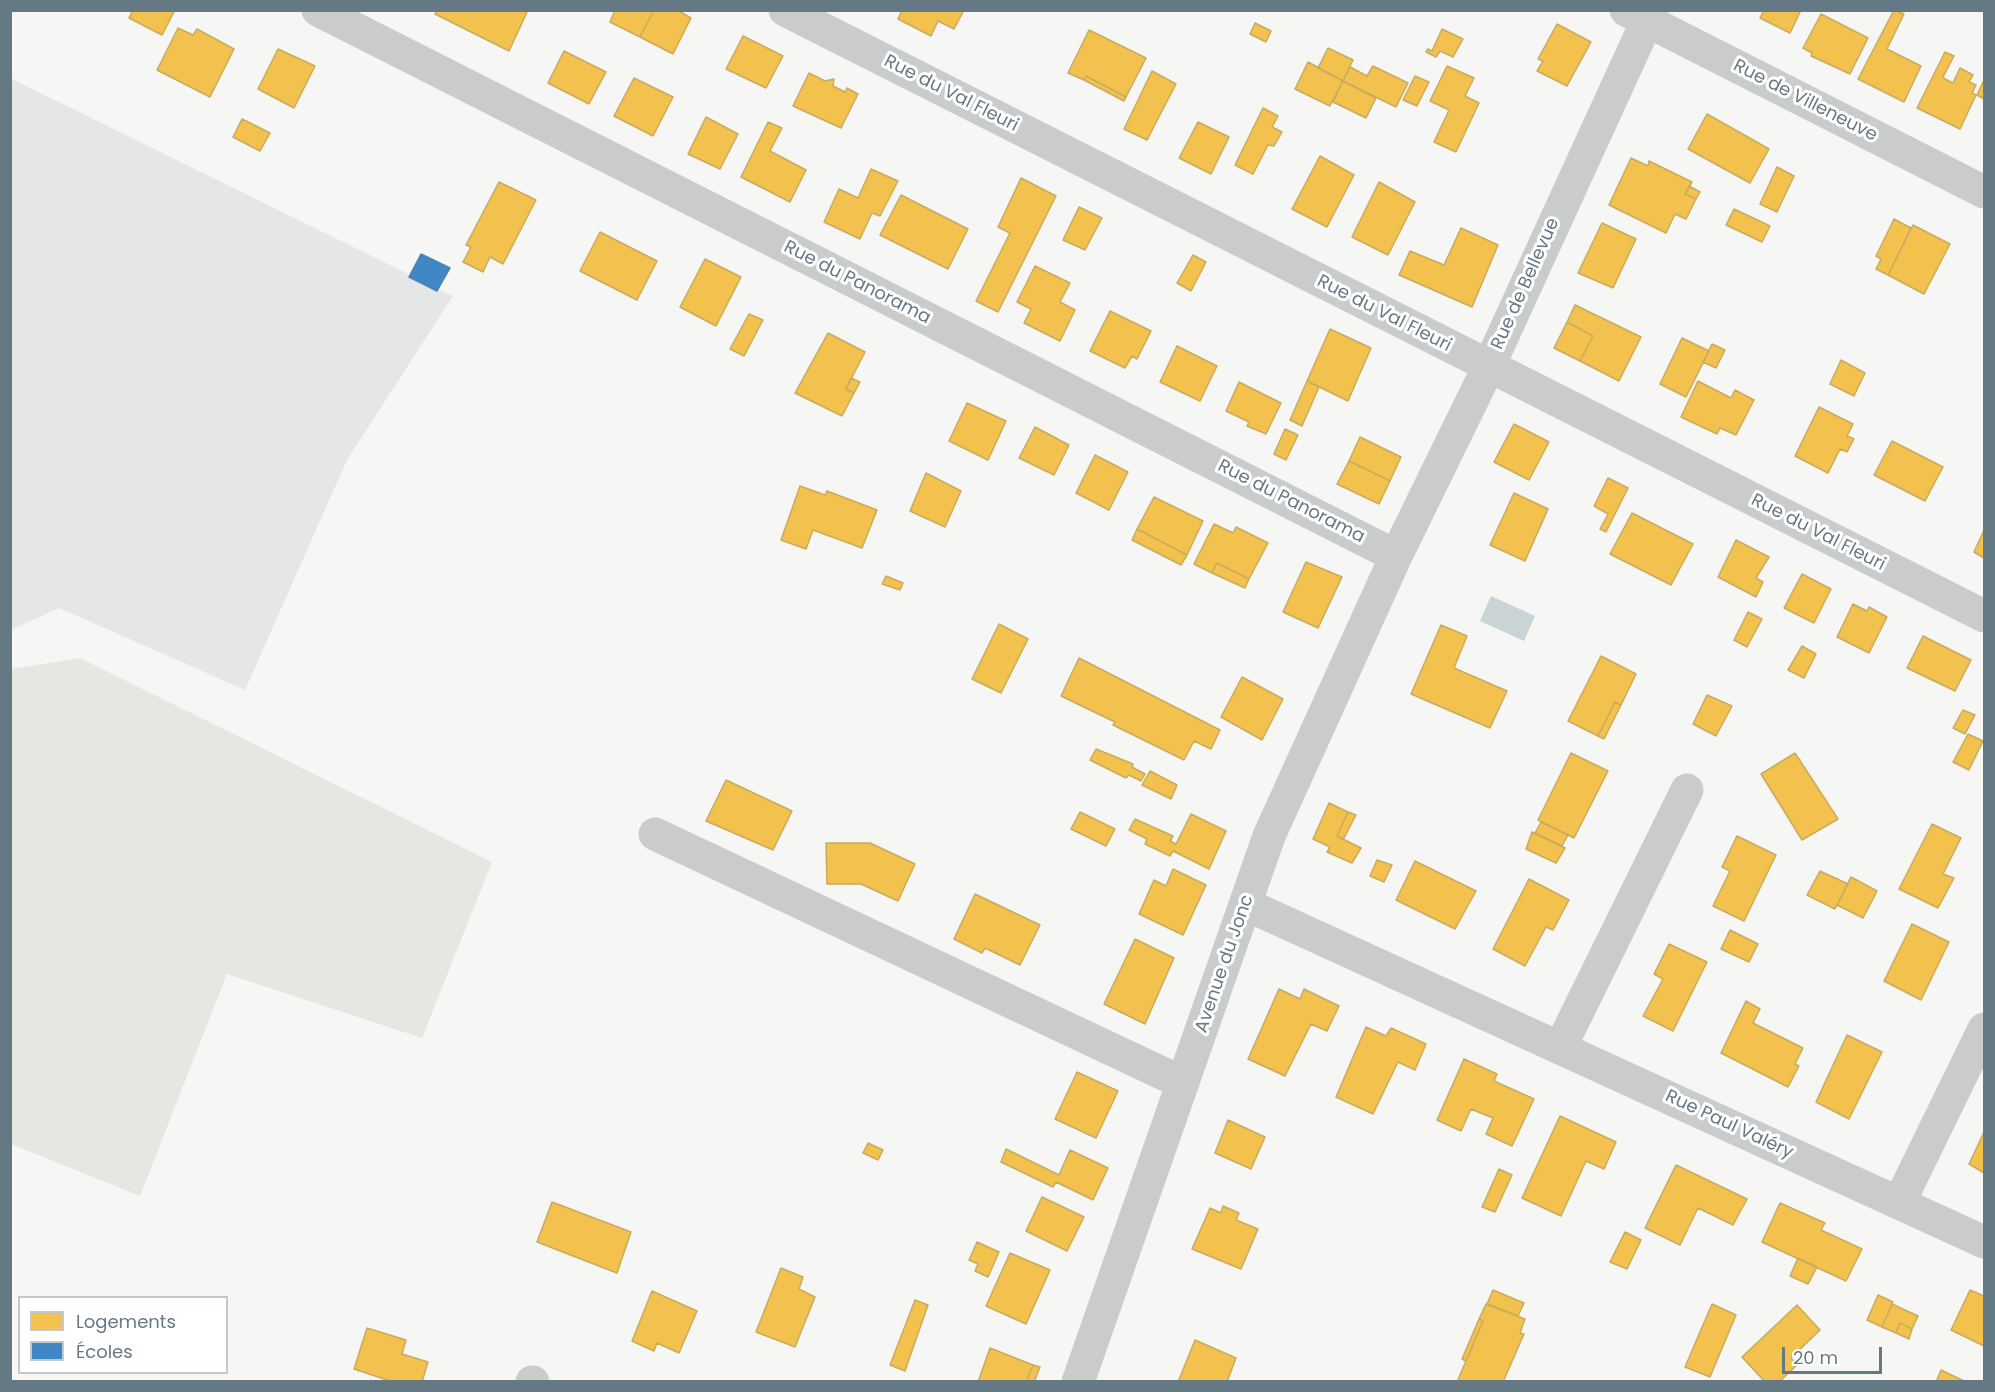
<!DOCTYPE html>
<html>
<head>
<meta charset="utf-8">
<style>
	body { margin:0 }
	#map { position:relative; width:1995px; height:1392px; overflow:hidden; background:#f6f6f5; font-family:Poppins,sans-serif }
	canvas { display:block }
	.frame { position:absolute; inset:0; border:12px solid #657985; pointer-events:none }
	.legend { position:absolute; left:18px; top:1296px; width:210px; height:78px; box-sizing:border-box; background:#fff; border:2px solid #c1c9ce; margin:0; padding:8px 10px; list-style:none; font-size:18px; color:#657985 }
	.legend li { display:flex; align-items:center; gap:12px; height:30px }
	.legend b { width:30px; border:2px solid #c1c9ce }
	.scale { position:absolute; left:1782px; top:1347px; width:100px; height:27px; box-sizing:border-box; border:3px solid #657985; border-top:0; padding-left:8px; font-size:18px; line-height:21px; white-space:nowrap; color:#657985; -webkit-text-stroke:4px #fff; paint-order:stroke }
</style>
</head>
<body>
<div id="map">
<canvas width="1995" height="1392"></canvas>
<div class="frame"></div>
<ul class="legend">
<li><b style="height:16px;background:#f2c14e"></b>Logements</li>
<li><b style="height:16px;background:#3f88c5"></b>Écoles</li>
</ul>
<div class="scale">20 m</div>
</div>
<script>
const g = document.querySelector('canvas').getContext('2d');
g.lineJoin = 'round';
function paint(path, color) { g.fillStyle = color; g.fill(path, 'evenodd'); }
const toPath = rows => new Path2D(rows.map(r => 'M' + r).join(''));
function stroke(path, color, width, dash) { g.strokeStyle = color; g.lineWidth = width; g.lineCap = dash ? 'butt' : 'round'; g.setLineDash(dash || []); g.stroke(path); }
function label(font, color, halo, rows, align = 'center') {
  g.font = font + ' Poppins,sans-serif'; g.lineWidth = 6; g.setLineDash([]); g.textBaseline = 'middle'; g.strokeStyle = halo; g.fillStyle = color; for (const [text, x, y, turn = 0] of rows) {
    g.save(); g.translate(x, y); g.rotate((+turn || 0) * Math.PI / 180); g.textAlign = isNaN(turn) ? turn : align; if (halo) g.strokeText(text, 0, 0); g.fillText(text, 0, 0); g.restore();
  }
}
paint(toPath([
	[10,78,453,296,347,460,245,690,59,608,11,630]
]), '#e5e6e6');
paint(toPath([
	[80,658,492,862,422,1038,227,974,140,1196,11,1144,11,669]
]), '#e5e8e2');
paint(toPath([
	[1491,596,1535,616,1524,641,1480,621]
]), '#cad3d6');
const homes = toPath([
	[133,10,175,10,162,35,129,18,133,10],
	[437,10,528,10,509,51,435,14,437,10],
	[615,10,654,10,640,37,610,22,615,10],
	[654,10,677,10,691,18,673,54,640,37,654,10],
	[902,10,964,10,954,29,938,21,931,36,898,19,902,10],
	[1764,10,1801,10,1790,33,1760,18,1764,10],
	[1894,10,1904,14,1887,49,1921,66,1904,102,1858,79,1894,10],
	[1821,14,1868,38,1850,74,1811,56,1812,53,1803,48,1821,14],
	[1255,23,1271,31,1266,42,1250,34,1255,23],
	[1557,24,1591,42,1567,86,1537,71,1543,61,1538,59,1557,24],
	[178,28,193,35,197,29,234,49,210,97,157,70,178,28],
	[1442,29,1463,39,1453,57,1440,51,1436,57,1426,52,1428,49,1432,51,1442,29],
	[1089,30,1146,58,1126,97,1086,76,1084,80,1068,73,1089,30],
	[743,36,783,56,766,88,726,69,743,36],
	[1328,48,1353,60,1343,81,1318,68,1328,48],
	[278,49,315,66,294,108,258,89,278,49],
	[564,51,606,72,589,104,548,83,564,51],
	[1945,52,1954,56,1943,77,1945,79,1953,83,1960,68,1973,75,1969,82,1976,85,1972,93,1976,95,1960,129,1917,108,1945,52],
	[1308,62,1343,81,1330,106,1295,89,1308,62],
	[1373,66,1408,83,1396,107,1343,81,1350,67,1367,76,1373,66],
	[1447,66,1474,78,1465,96,1479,103,1456,152,1434,142,1449,110,1430,101,1447,66],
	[1152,71,1176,84,1147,140,1124,129,1152,71],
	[809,73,825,81,834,79,833,86,845,92,847,88,858,94,841,128,793,106,809,73],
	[1086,76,1126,97,1124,101,1084,80,1086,76],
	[1415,76,1429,82,1417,106,1403,100,1415,76],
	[634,78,673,97,653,136,614,116,634,78],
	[1343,81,1376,98,1366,118,1333,102,1343,81],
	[1983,82,1984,83,1984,99,1977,95,1983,82],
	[1263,108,1278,116,1272,127,1282,132,1274,146,1268,145,1253,174,1235,165,1263,108],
	[1707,114,1769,149,1750,183,1688,149,1707,114],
	[706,117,738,134,720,169,688,154,706,117],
	[242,119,270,133,260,151,233,137,242,119],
	[768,122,782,128,770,151,806,170,790,202,741,177,768,122],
	[1198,122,1229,137,1211,174,1179,158,1198,122],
	[1320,156,1354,175,1327,227,1292,209,1320,156],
	[1631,158,1648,166,1649,161,1692,182,1685,194,1696,199,1686,219,1675,214,1666,233,1609,205,1631,158],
	[1777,167,1794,176,1777,212,1760,204,1777,167],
	[871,169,898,181,880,216,872,213,860,239,824,222,839,189,858,198,871,169],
	[1021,178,1056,196,998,312,976,301,1010,233,998,227,1021,178],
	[499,182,536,200,503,264,490,257,483,272,463,262,471,247,466,245,499,182],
	[1379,182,1415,202,1388,255,1352,237,1379,182],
	[1689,186,1700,192,1696,199,1685,194,1689,186],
	[901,195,968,229,948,269,880,235,901,195],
	[1079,207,1102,218,1085,250,1063,240,1079,207],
	[1734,209,1770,226,1762,242,1726,225,1734,209],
	[1894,219,1911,228,1888,275,1876,269,1881,259,1876,256,1894,219],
	[1602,223,1636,239,1613,288,1578,273,1602,223],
	[1913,225,1950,244,1924,294,1888,275,1913,225],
	[1461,228,1498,245,1472,307,1399,275,1410,251,1444,265,1461,228],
	[600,232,657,261,637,300,580,271,600,232],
	[1193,255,1206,262,1191,291,1177,283,1193,255],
	[705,259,741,277,716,326,680,307,705,259],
	[1035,266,1070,283,1060,302,1075,310,1060,341,1024,323,1031,309,1017,302,1035,266],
	[1575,305,1641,337,1619,381,1580,361,1593,336,1567,322,1575,305],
	[1110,311,1151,331,1137,359,1132,356,1125,368,1090,351,1110,311],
	[749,314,763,320,744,356,730,349,749,314],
	[1567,322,1593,336,1580,361,1554,348,1567,322],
	[1330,329,1371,348,1348,401,1307,381,1330,329],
	[828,333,865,352,846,389,854,393,842,416,795,393,828,333],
	[1682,338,1709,351,1686,397,1660,384,1682,338],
	[1712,344,1725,350,1716,368,1703,362,1712,344],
	[1177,346,1217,366,1200,401,1160,382,1177,346],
	[1841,360,1865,373,1854,396,1830,384,1841,360],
	[851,378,860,382,854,393,846,389,851,378],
	[1307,381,1319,387,1302,426,1290,420,1307,381],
	[1698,381,1731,398,1735,390,1754,400,1736,435,1720,428,1717,434,1681,417,1698,381],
	[1239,382,1281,403,1266,434,1247,426,1249,422,1226,411,1239,382],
	[967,403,1006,421,988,460,949,441,967,403],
	[1819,407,1853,424,1847,436,1854,439,1847,452,1840,449,1828,473,1795,456,1819,407],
	[1514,424,1549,442,1529,480,1494,462,1514,424],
	[1035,427,1069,445,1054,475,1019,458,1035,427],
	[1285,429,1298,435,1286,460,1274,454,1285,429],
	[1360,437,1401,457,1390,481,1349,461,1360,437],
	[1892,441,1943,467,1925,501,1874,475,1892,441],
	[1095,455,1128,472,1109,510,1076,493,1095,455],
	[1349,461,1390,481,1379,504,1337,484,1349,461],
	[926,473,961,491,945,527,910,511,926,473],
	[1608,478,1628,488,1606,532,1600,529,1608,514,1594,506,1608,478],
	[800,486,825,495,827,491,877,510,862,548,813,530,806,549,781,540,800,486],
	[1514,493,1548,509,1525,561,1490,545,1514,493],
	[1154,497,1203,521,1187,555,1137,529,1154,497],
	[1632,513,1693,544,1671,585,1610,554,1632,513],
	[1214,524,1233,533,1236,527,1268,543,1249,579,1217,563,1212,573,1194,564,1214,524],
	[1137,529,1187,555,1181,565,1132,540,1137,529],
	[1984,530,1984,558,1974,552,1984,530],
	[1736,540,1769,557,1756,578,1763,582,1756,597,1718,577,1736,540],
	[1306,562,1342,577,1318,628,1283,612,1306,562],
	[1217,563,1249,579,1245,588,1212,573,1217,563],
	[1802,574,1831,589,1814,623,1784,608,1802,574],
	[886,576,903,583,900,590,882,584,886,576],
	[1853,604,1867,611,1869,607,1887,617,1869,653,1837,637,1853,604],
	[1748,612,1762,619,1747,647,1734,640,1748,612],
	[999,624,1028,639,1001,693,972,679,999,624],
	[1441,625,1467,636,1454,668,1507,691,1490,728,1411,694,1441,625],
	[1923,636,1971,660,1955,691,1907,668,1923,636],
	[1802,646,1816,654,1804,678,1788,670,1802,646],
	[1601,656,1636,674,1621,705,1615,702,1598,736,1568,721,1601,656],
	[1079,658,1220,730,1211,749,1194,741,1184,760,1113,725,1115,722,1061,696,1079,658],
	[1242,677,1283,699,1262,740,1221,717,1242,677],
	[1707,695,1732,706,1716,736,1693,724,1707,695],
	[1615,702,1621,705,1604,739,1598,736,1615,702],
	[1963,710,1975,715,1965,734,1953,728,1963,710],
	[1968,734,1983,741,1969,770,1953,762,1968,734],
	[1096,749,1133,764,1132,767,1145,774,1141,781,1129,775,1126,778,1090,760,1096,749],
	[1571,753,1608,771,1574,838,1538,820,1571,753],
	[1795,753,1838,819,1802,840,1761,774,1795,753],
	[1150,771,1177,785,1171,799,1142,785,1150,771],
	[726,780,792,811,773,850,706,821,726,780],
	[1329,803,1348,812,1337,836,1361,848,1352,863,1327,852,1330,847,1313,839,1329,803],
	[1080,812,1115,829,1106,846,1071,829,1080,812],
	[1348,812,1356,815,1343,840,1337,836,1348,812],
	[1191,814,1226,831,1209,869,1173,851,1170,856,1145,844,1147,839,1129,830,1135,819,1173,836,1170,841,1176,844,1191,814],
	[1541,822,1568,835,1562,846,1535,833,1541,822],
	[1932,824,1961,838,1943,874,1954,878,1938,908,1899,889,1932,824],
	[1532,832,1565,848,1556,863,1526,849,1532,832],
	[1737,836,1776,855,1744,921,1713,906,1730,871,1722,867,1737,836],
	[826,843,870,843,915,864,898,901,861,884,827,884,826,843],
	[1377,860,1392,865,1384,882,1370,876,1377,860],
	[1415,861,1476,891,1455,929,1396,900,1415,861],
	[1173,869,1206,885,1183,935,1139,914,1154,880,1166,886,1173,869],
	[1820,871,1848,884,1835,909,1807,895,1820,871],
	[1851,877,1877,891,1863,918,1837,905,1851,877],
	[1529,879,1569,900,1553,930,1546,927,1525,966,1493,949,1529,879],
	[975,894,1040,925,1020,965,985,948,982,953,954,939,975,894],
	[1912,924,1949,942,1921,1000,1884,981,1912,924],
	[1730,930,1758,944,1749,962,1721,949,1730,930],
	[1135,939,1174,958,1145,1024,1104,1004,1135,939],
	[1669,944,1707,962,1673,1031,1643,1016,1663,979,1654,974,1669,944],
	[1279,989,1300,999,1304,989,1339,1006,1327,1031,1311,1024,1285,1076,1248,1059,1279,989],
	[1746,1001,1760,1009,1753,1023,1803,1048,1795,1064,1799,1066,1788,1087,1721,1053,1746,1001],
	[1366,1027,1386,1036,1391,1028,1426,1044,1415,1070,1398,1062,1373,1114,1336,1097,1366,1027],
	[1847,1035,1882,1052,1849,1119,1816,1102,1847,1035],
	[1464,1059,1497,1074,1494,1081,1534,1099,1512,1146,1486,1134,1493,1118,1471,1109,1461,1131,1437,1120,1464,1059],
	[1077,1072,1118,1091,1096,1138,1055,1119,1077,1072],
	[1560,1116,1616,1142,1604,1169,1586,1161,1561,1216,1522,1198,1560,1116],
	[1228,1120,1265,1137,1251,1169,1215,1153,1228,1120],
	[1984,1132,1984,1173,1969,1164,1984,1132],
	[868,1143,883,1150,878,1160,863,1153,868,1143],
	[1006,1149,1059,1175,1070,1150,1108,1168,1093,1200,1056,1182,1053,1187,1001,1162,1006,1149],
	[1676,1165,1747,1199,1733,1225,1698,1208,1680,1245,1645,1228,1676,1165],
	[1499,1169,1512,1175,1495,1212,1482,1207,1499,1169],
	[1042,1197,1084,1217,1067,1251,1026,1231,1042,1197],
	[552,1202,631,1232,617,1273,537,1242,552,1202],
	[1780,1203,1825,1223,1821,1230,1862,1249,1846,1281,1762,1242,1780,1203],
	[1223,1206,1239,1213,1236,1220,1258,1229,1241,1269,1192,1249,1210,1208,1221,1213,1223,1206],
	[1625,1232,1641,1240,1627,1269,1610,1262,1625,1232],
	[977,1242,999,1252,988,1277,975,1271,978,1264,969,1260,977,1242],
	[1010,1253,1050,1270,1026,1324,986,1306,1010,1253],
	[1798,1258,1817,1267,1808,1284,1790,1276,1798,1258],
	[781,1268,803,1277,799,1289,815,1297,795,1347,756,1332,781,1268],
	[1493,1290,1524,1303,1518,1316,1487,1304,1493,1290],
	[1970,1290,1984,1296,1984,1346,1951,1330,1970,1290],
	[652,1291,697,1311,679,1353,657,1343,654,1351,632,1341,652,1291],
	[1878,1295,1893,1302,1882,1327,1867,1320,1878,1295],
	[915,1300,928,1305,905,1371,890,1365,915,1300],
	[1486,1304,1525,1319,1520,1333,1524,1334,1503,1382,1457,1382,1483,1321,1479,1319,1486,1304],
	[1712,1304,1736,1315,1710,1377,1685,1367,1712,1304],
	[1892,1304,1918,1316,1912,1329,1900,1323,1896,1333,1882,1327,1892,1304],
	[1797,1305,1820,1330,1791,1358,1797,1365,1779,1382,1765,1382,1742,1357,1797,1305],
	[1479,1319,1483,1321,1466,1361,1462,1359,1479,1319],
	[1900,1323,1912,1329,1909,1339,1896,1333,1900,1323],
	[367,1328,406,1340,402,1354,428,1362,422,1382,393,1382,354,1369,367,1328],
	[1195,1340,1236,1358,1227,1382,1178,1382,1195,1340],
	[990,1348,1033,1365,1026,1382,978,1382,990,1348],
	[1033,1365,1040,1367,1034,1382,1026,1382,1033,1365],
	[1941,1370,1966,1382,1936,1382,1941,1370]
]);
paint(homes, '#f2c14e');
stroke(homes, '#c8ab5e', 1.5);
const schools = toPath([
	[421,254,450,268,437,291,409,277,421,254]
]);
paint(schools, '#3f88c5');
stroke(schools, '#4a84b2', 1.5);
stroke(toPath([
	[318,10,1396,556],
	[785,10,1984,616],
	[1626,10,1984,192],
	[655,834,1183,1083],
	[1245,904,1984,1242],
	[1560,1048,1687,790],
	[1899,1203,1984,1029],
	[532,1382,533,1382],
	[1078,1382,1269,836,1396,556,1489,366,1652,10]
]), '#cacccc', 33);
label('18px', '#657985', '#fff', [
	["Rue du Val Fleuri",951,94,27],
	["Rue de Villeneuve",1805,101,27],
	["Rue du Panorama",857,283,27],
	["Rue de Bellevue",1526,284,-66],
	["Rue du Val Fleuri",1384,314,27],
	["Rue du Panorama",1291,502,27],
	["Rue du Val Fleuri",1818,533,27],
	["Avenue du Jonc",1225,964,-71],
	["Rue Paul Valéry",1729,1125,25]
]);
</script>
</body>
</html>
